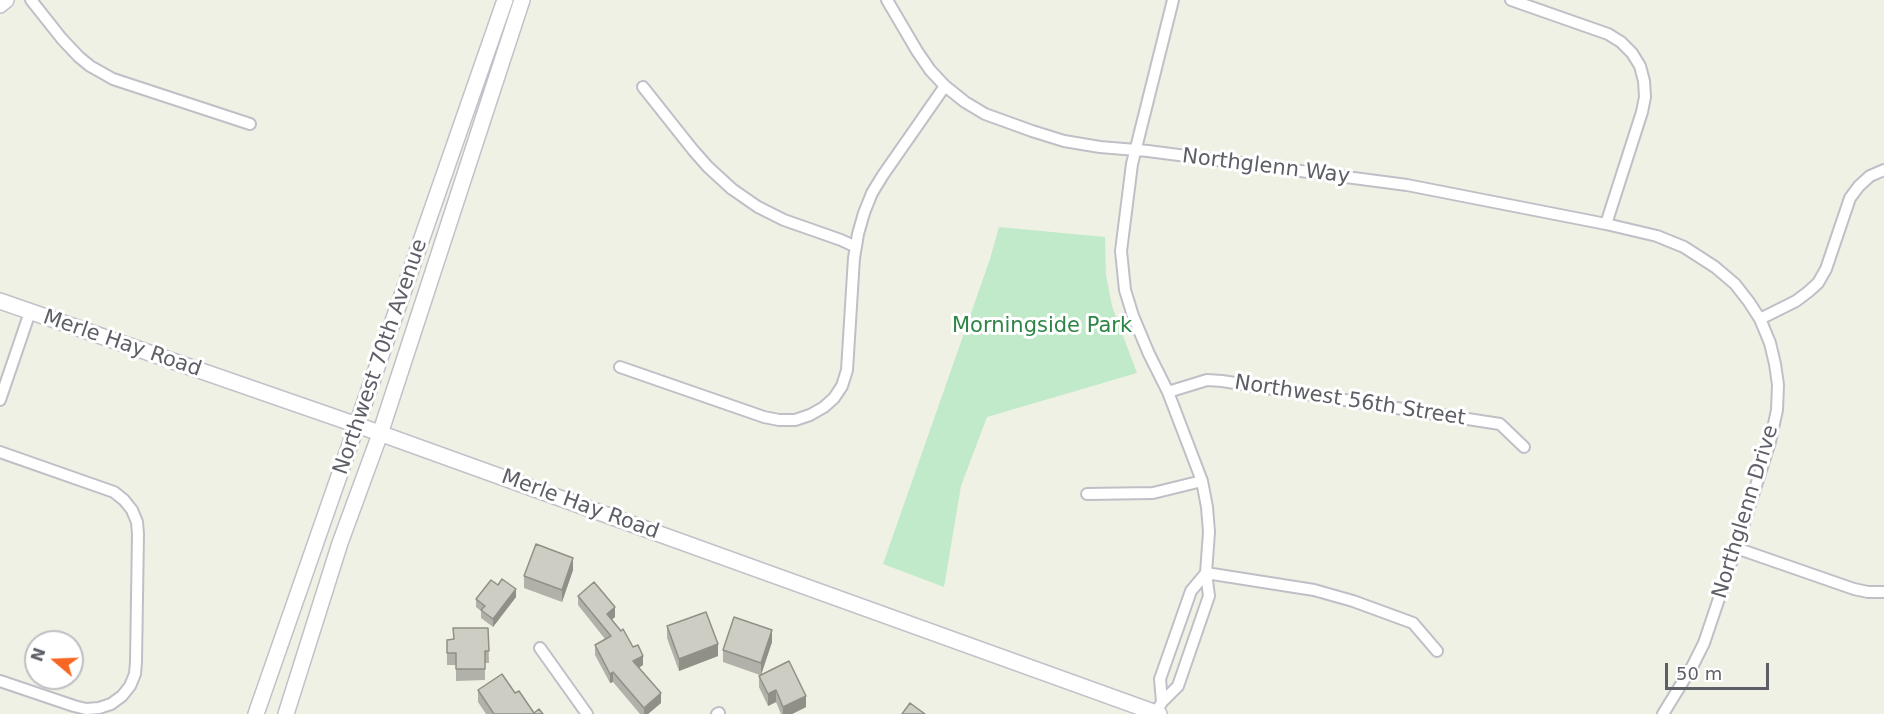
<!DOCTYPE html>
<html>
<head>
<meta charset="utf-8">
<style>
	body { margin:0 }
	#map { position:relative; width:1884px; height:714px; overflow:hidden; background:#f0f1e5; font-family:"DejaVu Sans",sans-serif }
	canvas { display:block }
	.north { position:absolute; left:24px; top:630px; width:60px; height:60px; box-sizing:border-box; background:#fff; border:2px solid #bebfc2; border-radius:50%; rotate:289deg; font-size:16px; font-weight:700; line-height:24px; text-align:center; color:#5d5f67 }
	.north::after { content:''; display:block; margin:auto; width:21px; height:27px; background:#f86624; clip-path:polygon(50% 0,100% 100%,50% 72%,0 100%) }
	.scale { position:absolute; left:1665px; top:663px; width:104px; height:27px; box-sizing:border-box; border:3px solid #5d5f67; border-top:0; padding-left:8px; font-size:18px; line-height:21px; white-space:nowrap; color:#5d5f67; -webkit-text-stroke:4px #fff; paint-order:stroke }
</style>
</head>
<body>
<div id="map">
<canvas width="1884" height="714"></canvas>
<div class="north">N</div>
<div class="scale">50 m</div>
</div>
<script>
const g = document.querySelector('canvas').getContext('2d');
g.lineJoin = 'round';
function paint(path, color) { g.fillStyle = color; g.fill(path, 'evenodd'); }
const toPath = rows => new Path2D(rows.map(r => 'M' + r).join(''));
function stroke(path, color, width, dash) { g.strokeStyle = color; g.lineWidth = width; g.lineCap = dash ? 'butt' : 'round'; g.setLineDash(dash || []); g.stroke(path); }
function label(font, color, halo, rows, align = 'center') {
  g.font = font + ' "DejaVu Sans",sans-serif'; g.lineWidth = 6; g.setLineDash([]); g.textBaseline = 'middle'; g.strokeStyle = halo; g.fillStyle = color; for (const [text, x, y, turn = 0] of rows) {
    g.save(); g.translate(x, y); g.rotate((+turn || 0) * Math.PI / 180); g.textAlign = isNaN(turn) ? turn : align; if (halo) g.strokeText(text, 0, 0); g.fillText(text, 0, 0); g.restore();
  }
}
paint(toPath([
	[999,227,1105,237,1106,275,1112,306,1137,373,987,417,961,486,944,587,883,564,990,259]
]), '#c0eaca');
const minor = toPath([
	[31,0,62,39,79,57,90,66,113,79,250,124],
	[887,0,917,51,930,70,945,86,965,102,985,114,1032,131,1064,141,1100,147,1148,151,1407,185,1606,224,1657,236,1684,247,1715,267,1735,284,1749,302,1760,319,1770,343,1775,364,1778,385,1777,410,1770,442,1736,548,1704,643,1693,665,1663,714],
	[1173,0,1132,164,1121,251,1125,290,1133,316,1149,354,1168,392,1202,481,1207,507,1209,532,1206,573,1314,590,1353,601,1413,623,1437,651],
	[1511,0,1608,34,1621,42,1632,53,1640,66,1644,81,1645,97,1642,112,1606,224],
	[643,87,693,150,708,167,732,189,758,207,784,220,841,240,856,247],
	[1760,319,1796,301,1808,292,1818,283,1826,269,1850,198,1859,186,1870,176,1884,170],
	[620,367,764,417,779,420,795,420,810,415,824,407,834,398,842,386,847,370,854,258,858,234,864,213,872,193,883,175,945,86],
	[1168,392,1207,380,1222,381,1500,424,1524,447],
	[0,400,30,312],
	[0,452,114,492,124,500,132,510,137,522,138,534,136,662,135,674,130,686,122,696,111,704,99,708,86,709,74,706,0,681],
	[1087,494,1153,493,1202,481],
	[1736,548,1854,589,1868,592,1884,592],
	[540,648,587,714],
	[717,714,719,713],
	[1155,714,1162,702,1178,686,1209,596,1206,573,1191,591,1160,679,1162,702]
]);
const secondary = toPath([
	[0,5,6,0],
	[0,301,357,425,1159,714],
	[256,714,505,0],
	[286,714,340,543,380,434,522,0]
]);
stroke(minor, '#bfc0c7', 14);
stroke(secondary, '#c0c1c9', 18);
stroke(minor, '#fff', 10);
stroke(secondary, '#fff', 15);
paint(toPath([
	[573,570,562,602,524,588,524,576],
	[578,596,615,617,611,620,643,665,639,668,661,703,648,714,640,714,613,682,610,683,595,655,595,645,605,639,578,605],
	[516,597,493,627,481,618,481,611,476,607,476,599],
	[667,626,718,656,679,671,667,638],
	[488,628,489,663,485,663,485,680,456,681,456,665,447,665,447,640,453,639],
	[772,642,761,675,806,707,792,714,781,714,776,702,768,706,759,687,759,676,760,675,723,662,723,650],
	[478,690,515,693,534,713,543,714,486,714,478,702]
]), '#b1b0a9');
paint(toPath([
	[573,558,573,570,562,602,562,590],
	[516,589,516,597,493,627,493,619],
	[615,607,615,617,607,624,607,614],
	[772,630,772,642,761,675,761,663],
	[718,644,718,656,679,671,679,659],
	[643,656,643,665,633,671,633,661],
	[613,672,613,682,610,683,610,674],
	[776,690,776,702,768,706,768,694],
	[661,693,661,703,648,714,644,714,644,708],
	[806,696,806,707,792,714,783,714,783,707]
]), '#909089');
const building = toPath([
	[536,544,573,558,562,590,524,576,536,544],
	[502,579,516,589,493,619,481,610,485,606,476,599,491,580,498,585,502,579],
	[594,582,615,607,607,614,621,631,623,629,633,647,638,645,643,656,633,661,661,693,644,708,613,672,610,674,595,645,611,636,578,596,594,582],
	[706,612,718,644,679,659,667,626,706,612],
	[734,617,772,630,761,663,723,650,734,617],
	[453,628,488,628,489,651,485,651,485,669,456,669,456,653,447,653,447,640,454,639,453,628],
	[789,661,806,696,783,707,776,690,768,694,759,676,789,661],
	[502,674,515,693,519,691,534,713,539,709,543,714,494,714,478,690,502,674],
	[910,703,925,714,902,714,910,703]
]);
paint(building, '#cecdc4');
stroke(building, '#909089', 1.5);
label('21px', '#5d5f67', '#fff', [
	["Northglenn Way",1266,167,7],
	["Merle Hay Road",122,344,19],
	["Northwest 70th Avenue",381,357,-71],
	["Northwest 56th Street",1350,401,9],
	["Merle Hay Road",580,505,20],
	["Northglenn Drive",1746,512,-73]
]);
label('21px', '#2e8546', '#fff', [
	["Morningside Park",1042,327]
]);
</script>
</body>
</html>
